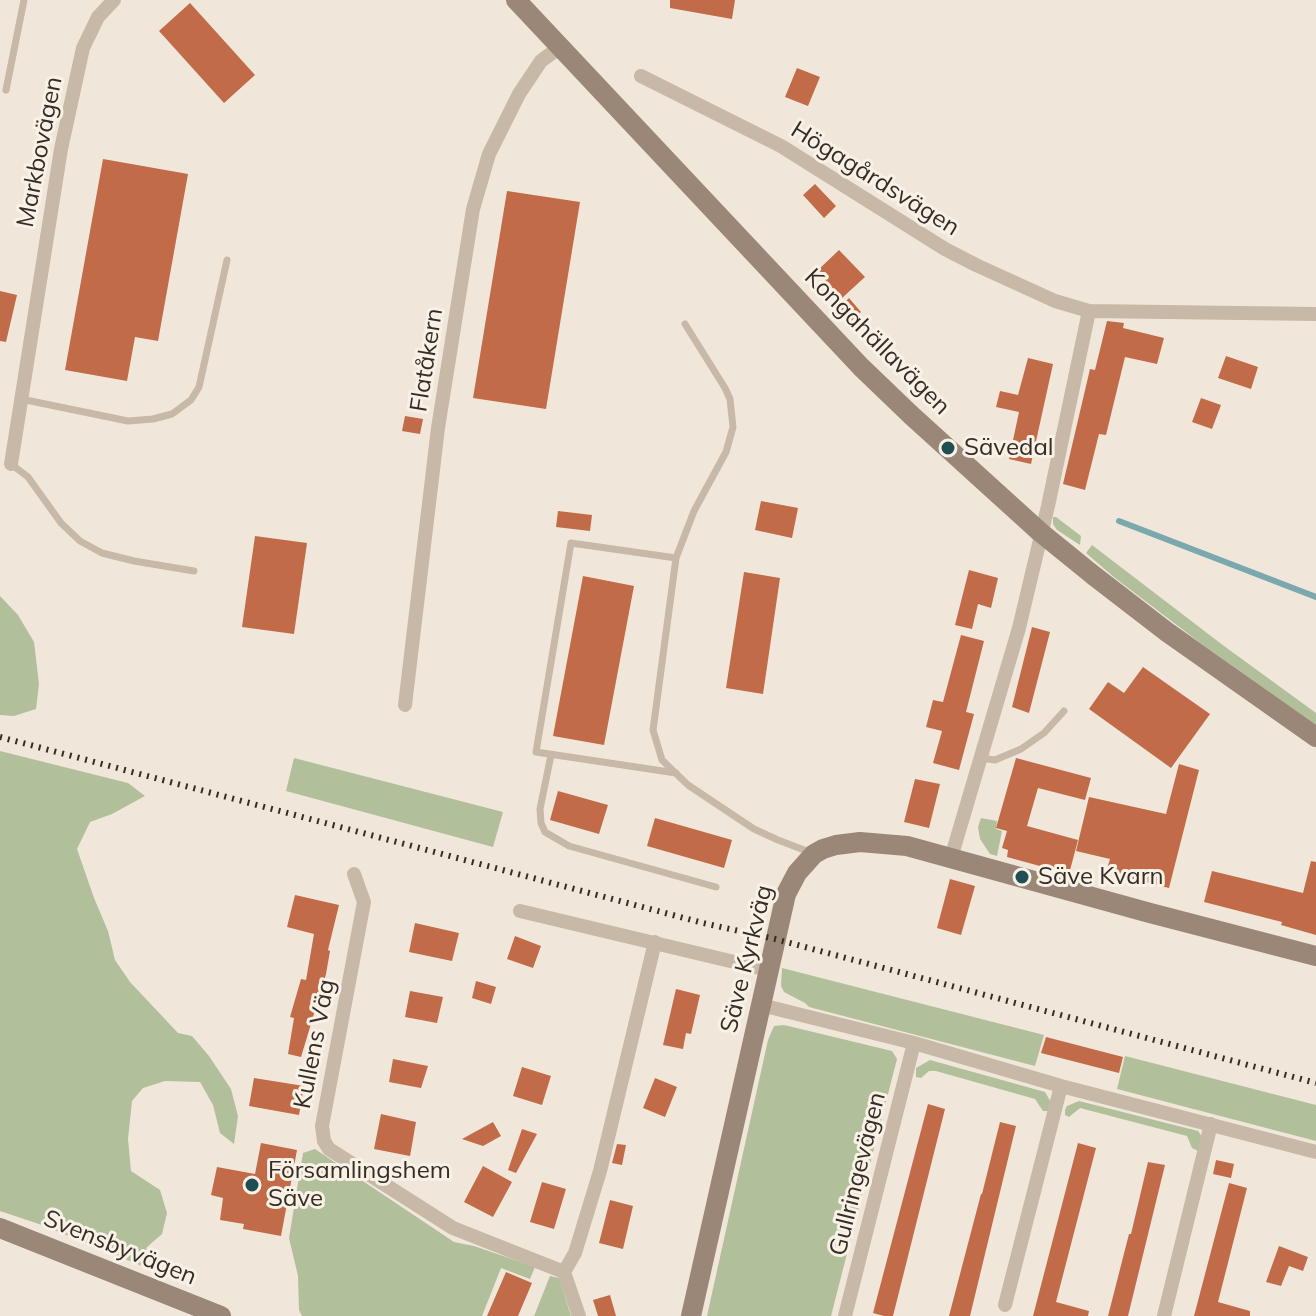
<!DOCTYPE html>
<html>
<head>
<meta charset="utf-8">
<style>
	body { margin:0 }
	canvas { display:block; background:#f0e7da }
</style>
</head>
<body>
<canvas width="1316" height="1316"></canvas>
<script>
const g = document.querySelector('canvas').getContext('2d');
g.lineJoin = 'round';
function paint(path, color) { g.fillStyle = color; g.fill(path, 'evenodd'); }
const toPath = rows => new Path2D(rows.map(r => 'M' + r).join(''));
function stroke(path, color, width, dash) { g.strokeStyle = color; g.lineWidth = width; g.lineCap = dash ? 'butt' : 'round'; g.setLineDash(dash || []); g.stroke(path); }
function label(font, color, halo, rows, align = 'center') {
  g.font = font + ' Mulish,sans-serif'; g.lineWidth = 6; g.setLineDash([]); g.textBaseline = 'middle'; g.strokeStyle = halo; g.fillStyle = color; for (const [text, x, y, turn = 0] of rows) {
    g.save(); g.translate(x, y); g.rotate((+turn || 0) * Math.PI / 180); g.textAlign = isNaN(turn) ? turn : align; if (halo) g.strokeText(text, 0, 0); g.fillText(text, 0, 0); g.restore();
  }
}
paint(toPath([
	[1053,517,1056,517,1081,536,1080,545,1057,530,1053,524],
	[1092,545,1224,646,1316,713,1316,725,1199,642,1115,578,1086,553],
	[0,596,18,615,34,642,39,684,36,709,14,716,0,715],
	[0,751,128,783,145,796,112,814,90,822,77,849,94,898,108,931,115,960,130,982,178,1033,192,1036,209,1056,231,1089,238,1116,234,1144,220,1133,213,1105,200,1082,165,1081,143,1088,132,1101,128,1139,131,1171,160,1190,167,1213,162,1234,147,1247,142,1266,42,1225,0,1211],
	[294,758,503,812,493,847,286,791],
	[981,818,997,821,996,829,1002,831,997,856,990,854,980,839,978,827],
	[782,968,1044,1035,1035,1066,809,1007,805,1003,784,992,781,986],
	[784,1025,892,1051,897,1059,831,1316,707,1316,768,1040,774,1026],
	[1125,1056,1316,1105,1316,1141,1117,1089],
	[930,1060,1045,1092,1052,1104,1049,1111,1043,1111,1035,1099,936,1071,929,1071,921,1078,916,1077,916,1068],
	[1079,1101,1198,1131,1202,1137,1200,1152,1192,1148,1187,1136,1080,1108,1069,1117,1065,1115,1065,1110,1067,1106],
	[315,1149,454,1242,474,1246,535,1267,530,1279,501,1268,482,1316,302,1316,299,1310,298,1276,289,1238,303,1153],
	[550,1276,559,1278,571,1316,534,1316]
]), '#b1bf9b');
stroke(toPath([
	[1119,521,1316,597]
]), '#7aa8ac', 6);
paint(toPath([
	[670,0,735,0,732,19,670,8],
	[190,3,255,75,224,103,159,31],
	[797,68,820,77,808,106,785,97],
	[103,159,188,174,158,341,135,337,127,381,65,370],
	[815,184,836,206,824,218,803,195],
	[507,191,580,202,546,409,473,398],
	[839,250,865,277,842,298,817,271],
	[0,291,17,295,6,342,0,341],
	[849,298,861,312,850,322,838,309],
	[1107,321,1124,323,1123,328,1164,338,1157,364,1125,357,1106,435,1099,434,1085,490,1063,484,1090,369,1095,370],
	[1226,356,1258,367,1251,389,1218,378],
	[1028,358,1053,364,1031,464,1009,459,1019,412,996,407,1000,391,1018,395],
	[1201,398,1221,405,1212,429,1192,422],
	[405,416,423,419,420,434,402,431],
	[761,501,798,508,792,538,755,530],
	[558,511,592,515,590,531,556,527],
	[255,536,307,543,294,634,242,627],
	[969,570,998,578,991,608,978,604,972,629,955,625],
	[744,572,780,578,763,694,726,688],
	[583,576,634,586,604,745,553,736],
	[1032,627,1050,632,1029,713,1012,707],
	[961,635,984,641,966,712,974,714,959,770,933,763,942,731,926,727,933,700,943,702],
	[1143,667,1210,714,1171,768,1089,709,1108,682,1124,693],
	[1016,758,1091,778,1085,800,1038,788,1027,826,1078,840,1069,874,1007,857,1008,850,1002,848,1007,831,996,828],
	[1179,764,1199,770,1169,888,1106,872,1110,859,1076,851,1089,797,1166,814],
	[915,779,940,784,929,828,904,822],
	[558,791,608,805,599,834,550,820],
	[655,818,732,840,724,868,647,846],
	[1311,861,1316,862,1316,935,1281,925,1282,922,1204,902,1212,871,1303,893],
	[950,879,975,886,961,935,937,928],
	[295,895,339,905,328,950,330,951,326,974,301,1057,288,1054,294,1018,290,1017,301,979,306,980,314,934,287,927],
	[415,923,459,933,452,961,409,952],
	[515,936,541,946,533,968,507,959],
	[476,981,496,987,491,1004,472,998],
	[676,989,700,995,691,1034,686,1033,683,1049,663,1045],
	[410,991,443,997,437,1023,405,1017],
	[1046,1037,1123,1057,1119,1073,1041,1053],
	[393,1059,428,1066,421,1088,389,1082],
	[522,1067,551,1076,542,1105,513,1096],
	[254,1078,304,1086,299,1115,249,1106],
	[655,1078,677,1087,665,1117,643,1108],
	[928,1104,945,1109,893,1316,884,1316,873,1313],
	[381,1114,416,1122,410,1156,374,1149],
	[493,1122,501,1136,483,1146,462,1139],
	[1000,1122,1016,1126,970,1316,949,1316,981,1194,982,1194],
	[522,1129,537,1134,516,1173,508,1170],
	[261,1143,297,1150,281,1236,243,1229,244,1224,220,1220,223,1198,211,1195,217,1167,255,1174],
	[1078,1143,1096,1148,1056,1302,1089,1311,1088,1316,1033,1316],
	[617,1144,626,1145,622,1165,612,1163],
	[1216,1160,1234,1164,1231,1178,1213,1174],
	[1148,1162,1165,1165,1128,1316,1108,1316,1129,1234,1131,1234],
	[483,1166,512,1182,493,1217,464,1202],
	[542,1182,566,1189,554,1229,530,1222],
	[1229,1183,1247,1188,1218,1302,1250,1311,1250,1316,1194,1316],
	[610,1200,633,1206,623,1249,599,1243],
	[1279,1246,1308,1257,1303,1271,1289,1266,1281,1286,1266,1282],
	[506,1272,532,1283,518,1316,487,1316],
	[610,1295,616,1316,598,1316,593,1300]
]), '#c16b48');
stroke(toPath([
	[6,90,24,0],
	[21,399,128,421,153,419,172,414,191,400,199,387,227,260],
	[11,464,28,477,61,523,80,541,102,553,134,561,194,571],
	[676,558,694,511,726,452,733,427,730,399,725,388,685,324],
	[551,755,540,809,541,823,545,832,569,846,716,887],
	[981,758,995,760,1021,749,1044,733,1064,711],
	[676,773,536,752,571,543,676,558,653,730,662,760,688,785,754,829,778,840,812,853]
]), '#c8b8a7', 7);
stroke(toPath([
	[641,76,781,146,945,249,976,265,1055,301,1089,311,1316,314],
	[11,464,61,149,83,48,98,17,114,0],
	[405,705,438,428,473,209,489,154,519,94,541,61,560,47],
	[951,858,1019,628,1048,506,1089,311],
	[354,874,364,902,322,1126,324,1141,329,1149,453,1228,564,1272,579,1316],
	[520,911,768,970],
	[761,1005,914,1043,1061,1086,1316,1152],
	[564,1272,575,1253,600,1171,655,942],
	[1005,1305,1061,1086],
	[845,1316,914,1043],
	[1164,1316,1211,1124]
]), '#c8b8a7', 14);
stroke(toPath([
	[516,0,861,367,911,415,1040,532,1093,575,1167,632,1316,737],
	[0,1228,221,1316],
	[691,1316,786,894,797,873,814,854,823,849,836,845,860,842,907,846,1150,913,1316,956]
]), '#9b8778', 20);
stroke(toPath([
	[0,737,703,923,775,939,1316,1083]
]), '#352c27', 6, [2, 6]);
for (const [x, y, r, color] of [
	[948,448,8,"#1f4e54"],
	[1022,877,8,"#1f4e54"],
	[252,1185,8,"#1f4e54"]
]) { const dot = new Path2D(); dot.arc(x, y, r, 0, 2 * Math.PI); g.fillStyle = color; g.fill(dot); stroke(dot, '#f8f1e6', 3); }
label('24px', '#352c27', '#f8f1e6', [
	["Markbovägen",40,152,-79],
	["Högagårdsvägen",875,179,32],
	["Kongahällavägen",877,342,45],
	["Flatåkern",427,360,-81],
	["Säve Kyrkväg",747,959,-76],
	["Kullens Väg",315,1044,-79],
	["Gullringevägen",858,1174,-76],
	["Svensbyvägen",120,1248,22]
]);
label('24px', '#352c27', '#f8f1e6', [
	["Sävedal",964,448],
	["Säve Kvarn",1038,877],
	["Församlingshem",268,1171],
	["Säve",268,1199]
], 'left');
</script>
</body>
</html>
